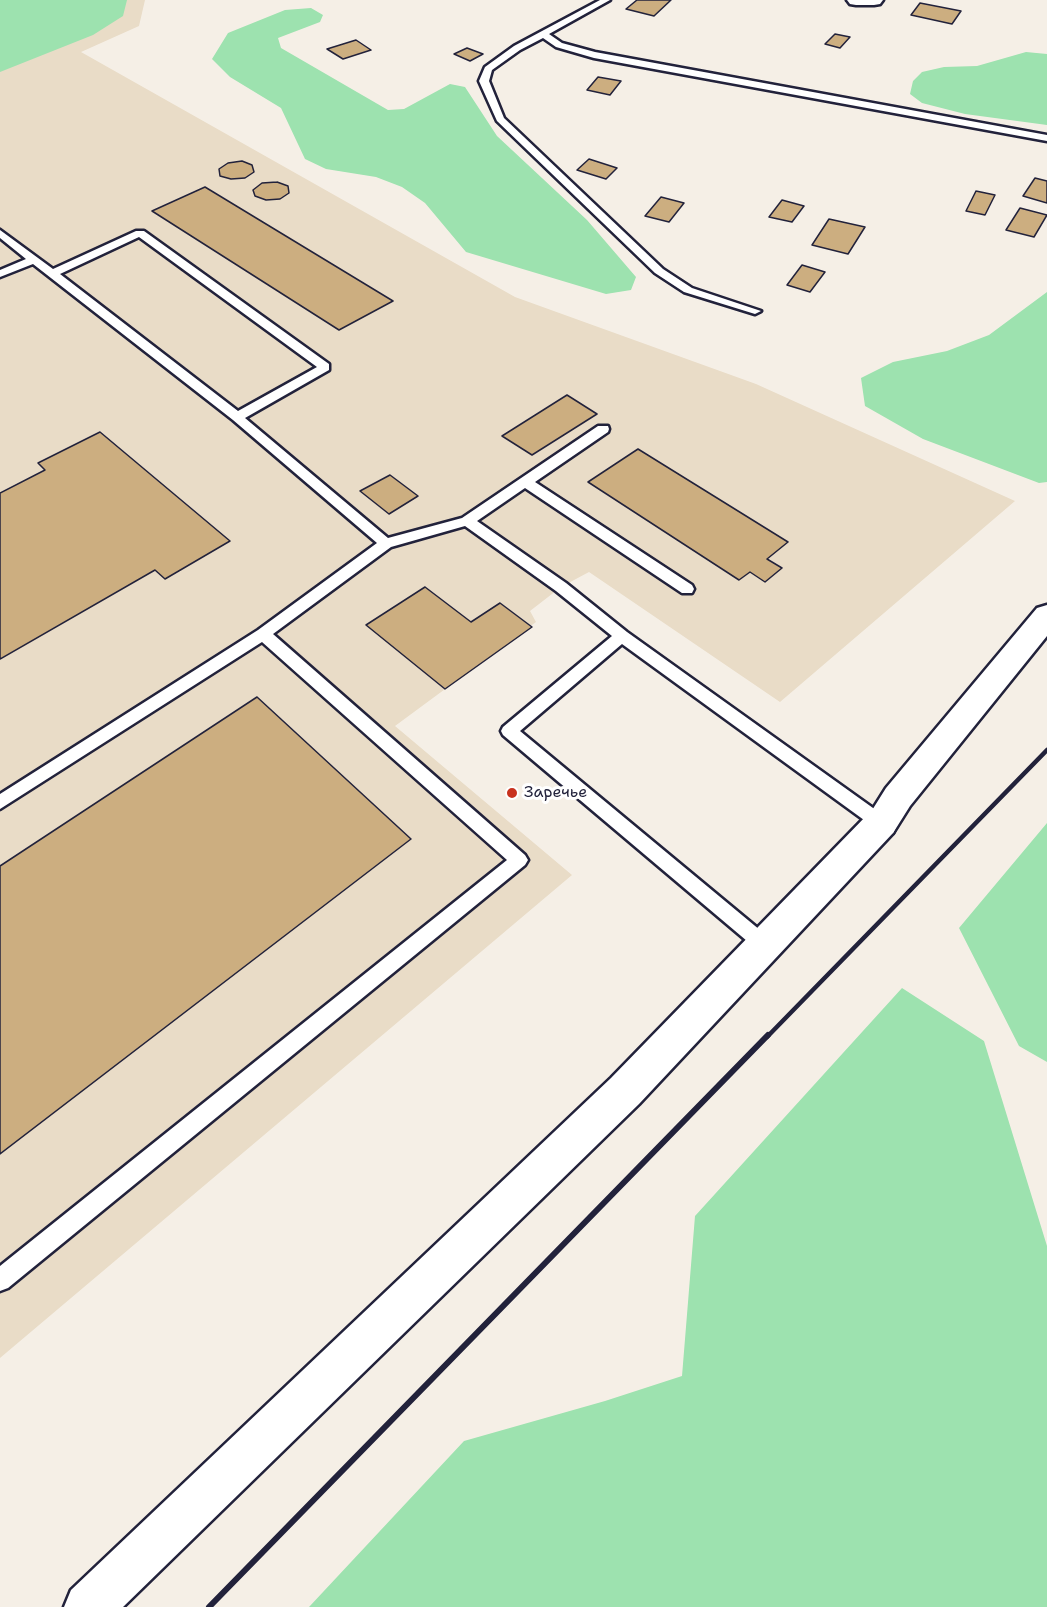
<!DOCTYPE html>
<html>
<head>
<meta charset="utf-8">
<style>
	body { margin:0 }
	canvas { display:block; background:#f5efe6 }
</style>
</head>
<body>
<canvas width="1047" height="1607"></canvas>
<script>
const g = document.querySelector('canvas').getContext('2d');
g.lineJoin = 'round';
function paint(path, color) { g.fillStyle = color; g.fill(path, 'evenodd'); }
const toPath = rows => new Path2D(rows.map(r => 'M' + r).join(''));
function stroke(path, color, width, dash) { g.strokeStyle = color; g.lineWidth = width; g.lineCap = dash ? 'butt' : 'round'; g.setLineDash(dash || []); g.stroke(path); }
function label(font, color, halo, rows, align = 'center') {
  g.font = font + ' "Shantell Sans",sans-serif'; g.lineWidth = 6; g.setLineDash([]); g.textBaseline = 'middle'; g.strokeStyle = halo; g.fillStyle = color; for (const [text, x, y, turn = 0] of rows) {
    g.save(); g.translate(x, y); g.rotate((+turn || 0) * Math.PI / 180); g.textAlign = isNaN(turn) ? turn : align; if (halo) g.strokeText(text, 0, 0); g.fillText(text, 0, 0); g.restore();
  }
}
paint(toPath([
	[0,0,145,0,139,26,81,52,515,297,756,384,1015,501,780,702,589,572,561,587,530,611,536,622,395,726,572,875,0,1358]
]), '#e9dcc7');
paint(toPath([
	[0,0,127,0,123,16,93,35,0,72],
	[311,8,323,15,320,22,278,38,281,48,388,110,404,109,450,84,465,87,497,136,587,220,636,277,631,290,606,294,466,252,425,203,402,187,376,177,326,169,305,159,281,108,230,77,212,59,228,33,285,10],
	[1026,52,1047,54,1047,125,965,114,922,103,910,94,913,81,922,72,944,67,977,66],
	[1047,292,1047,482,1039,483,923,439,865,406,861,378,893,362,947,351,989,335],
	[1047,823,1047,1062,1019,1046,959,928],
	[902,988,984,1041,1047,1246,1047,1607,309,1607,464,1441,605,1401,682,1376,695,1216]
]), '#9de2af');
const building = toPath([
	[637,0,671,0,654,16,626,9,637,0],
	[920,3,961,11,952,24,911,15,920,3],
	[835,34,850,37,840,48,825,44,835,34],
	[356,40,371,50,343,59,327,49,356,40],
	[467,48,483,54,470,61,454,54,467,48],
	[598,77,621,81,610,95,587,90,598,77],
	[589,159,617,168,606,179,577,170,589,159],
	[242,161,252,165,254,172,245,178,231,179,220,176,219,169,228,163,242,161],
	[1035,178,1047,181,1047,203,1023,196,1035,178],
	[277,182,288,186,289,193,280,199,266,200,255,196,253,190,262,183,277,182],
	[205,187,393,301,339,330,152,211,205,187],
	[976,191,995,195,985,215,966,211,976,191],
	[661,197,684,203,669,222,645,216,661,197],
	[782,200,804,206,792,222,769,217,782,200],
	[1020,208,1047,215,1034,237,1006,230,1020,208],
	[829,219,865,227,848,254,812,245,829,219],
	[802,265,825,272,810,292,787,285,802,265],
	[567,395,597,414,532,455,502,436,567,395],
	[100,432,230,541,165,579,155,570,0,659,0,493,45,470,38,463,100,432],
	[638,449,788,542,767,559,782,568,765,582,750,572,739,580,588,482,638,449],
	[390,475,418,496,389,514,360,491,390,475],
	[425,587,471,622,500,603,532,627,445,689,366,625,425,587],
	[257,697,411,839,0,1154,0,866,257,697]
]);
paint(building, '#ccae80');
stroke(building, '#22223b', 1.5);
const service = toPath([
	[600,0,610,0,549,34,562,43,595,52,1047,135,1047,141,594,58,556,47,543,38,520,50,492,70,489,81,504,118,663,269,692,288,761,311,755,314,684,292,655,273,497,121,479,81,485,67,514,46,600,0],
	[0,230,53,269,136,231,144,231,329,364,329,370,245,418,388,538,462,518,598,426,608,426,609,429,608,432,535,482,692,585,694,589,692,593,682,593,525,488,477,521,566,583,627,632,887,818,889,823,887,828,881,830,875,828,622,644,520,731,772,940,775,946,772,952,766,954,760,952,503,735,501,731,503,727,612,636,556,591,465,526,391,547,273,634,525,855,528,860,525,865,8,1288,0,1291,0,1266,507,860,262,642,0,809,0,794,258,630,377,543,233,420,33,264,0,277,0,270,26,259,0,238,0,230],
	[139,237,317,367,238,411,60,274,139,237]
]);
const minor = toPath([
	[847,0,883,0,880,4,874,5,856,5,850,4,847,0],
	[1047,605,1047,636,910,806,893,833,881,837,869,833,864,823,886,788,1037,608,1047,605]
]);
const tertiary = toPath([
	[881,809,893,813,898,823,893,833,639,1104,123,1607,64,1607,71,1590,611,1078,869,813,881,809]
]);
stroke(service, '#22223b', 5);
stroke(minor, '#22223b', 5);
stroke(tertiary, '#22223b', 5);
paint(service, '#fff');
paint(minor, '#fff');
paint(tertiary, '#fff');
stroke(toPath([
	[767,1037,1047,750]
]), '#22223b', 4.5);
stroke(toPath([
	[209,1607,768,1035]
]), '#22223b', 6);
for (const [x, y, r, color] of [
	[512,793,6,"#c8321e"]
]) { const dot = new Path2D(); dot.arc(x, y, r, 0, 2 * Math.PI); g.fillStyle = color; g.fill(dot); stroke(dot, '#fff', 2); }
label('16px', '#22223b', '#fff', [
	["Заречье",524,793]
], 'left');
</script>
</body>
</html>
